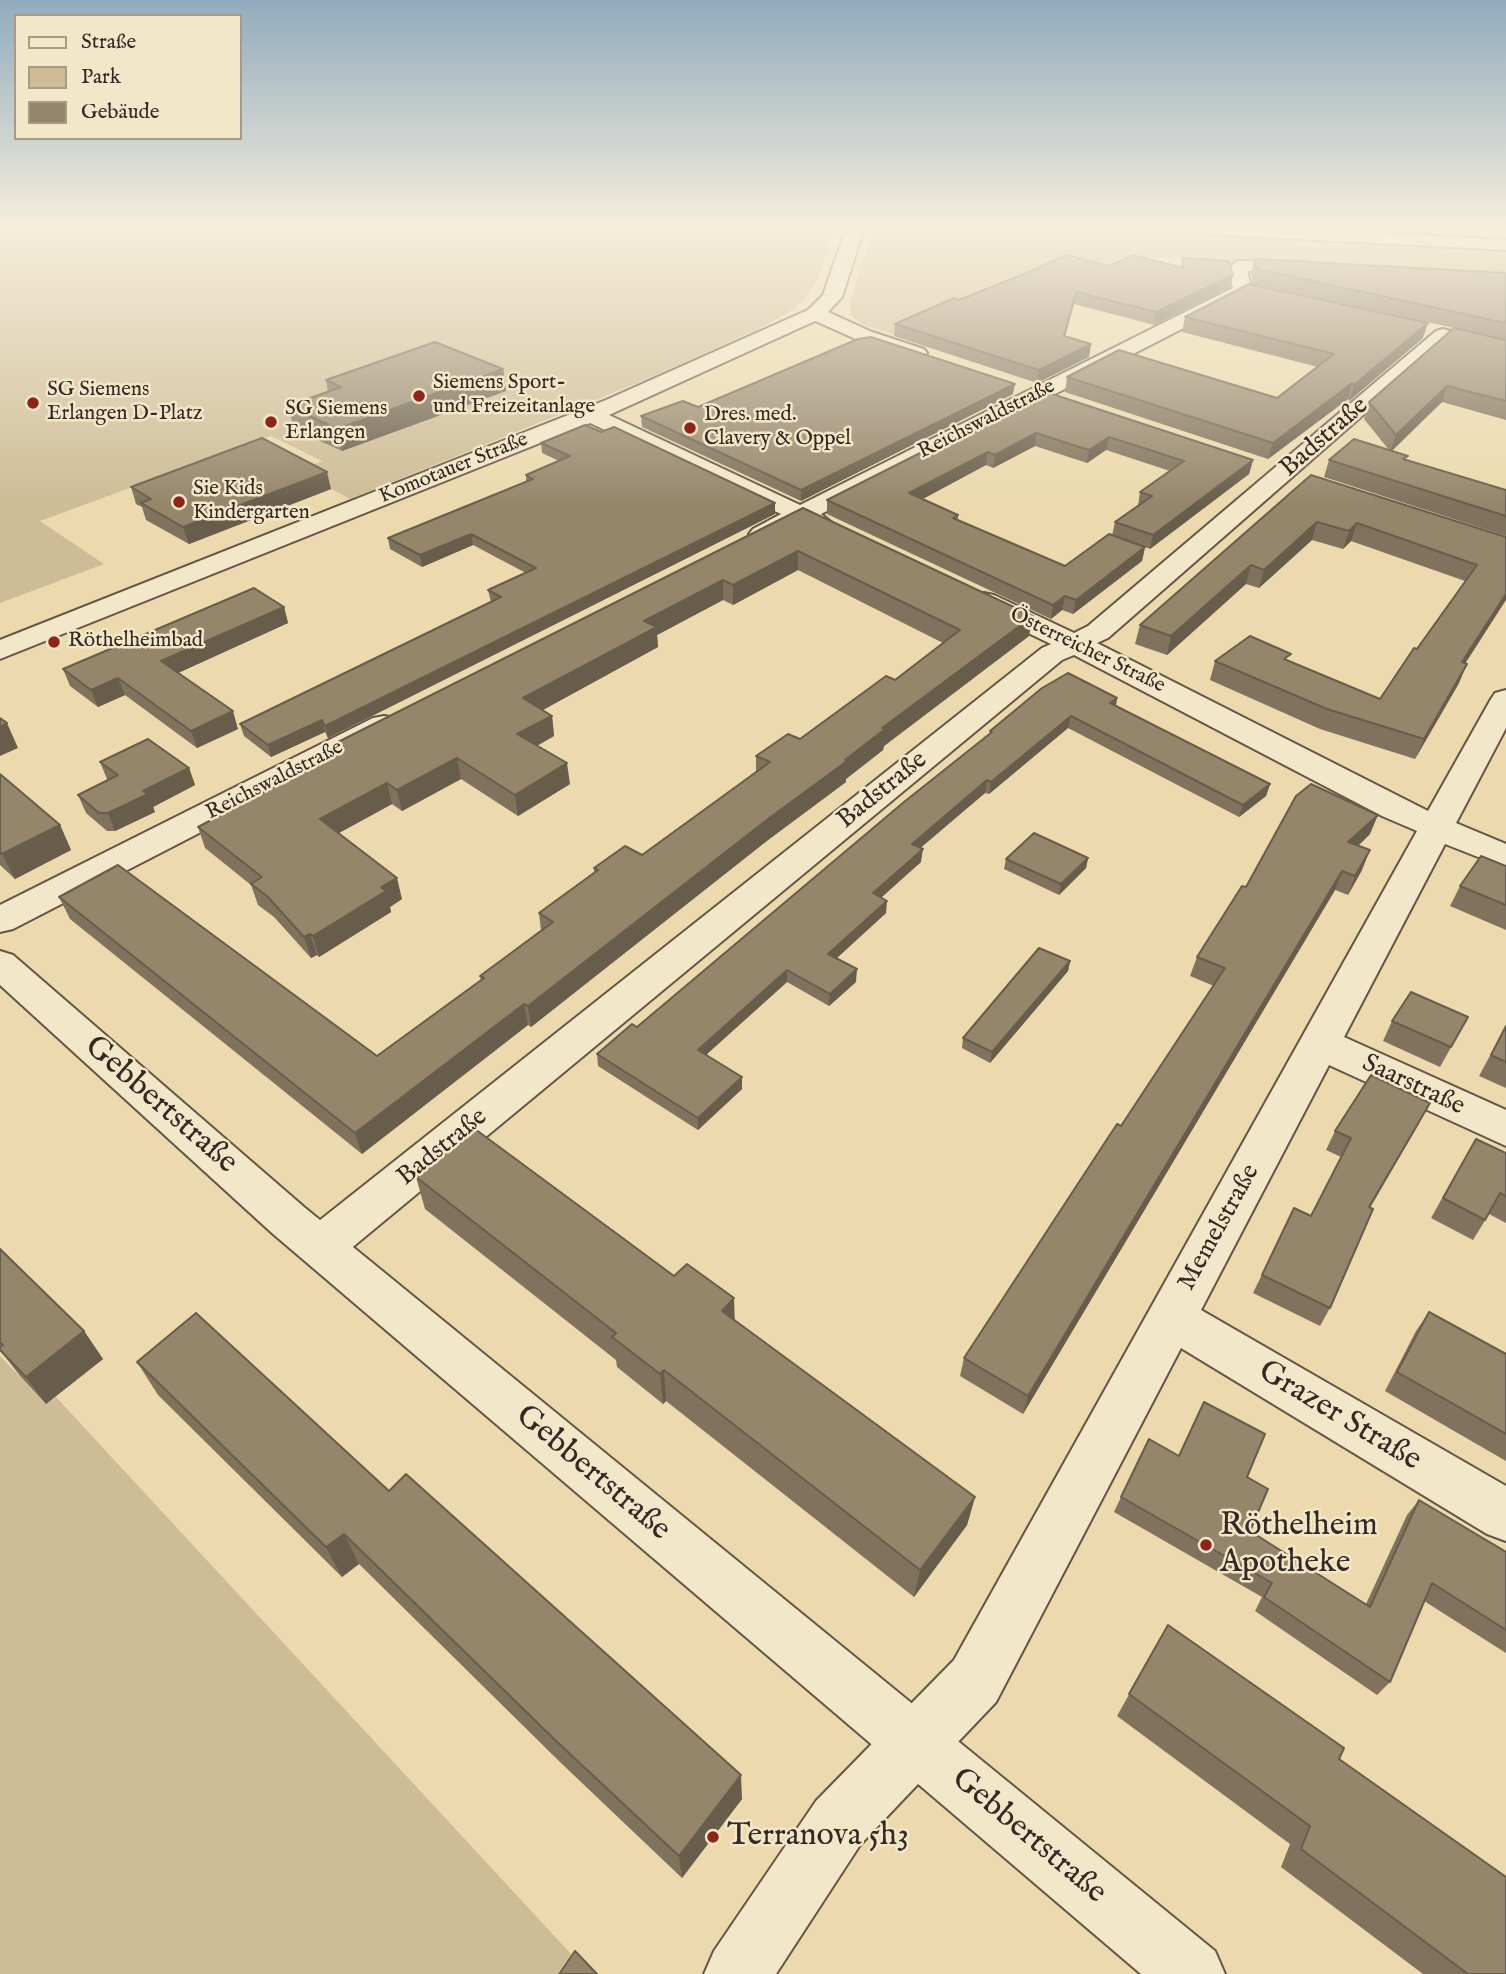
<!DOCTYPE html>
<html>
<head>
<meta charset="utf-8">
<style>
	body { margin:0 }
	#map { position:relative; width:1506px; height:1974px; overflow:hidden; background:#ecdaae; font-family:"IM FELL English",serif }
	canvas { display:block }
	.legend { position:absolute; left:14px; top:14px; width:228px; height:126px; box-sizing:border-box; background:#f3e7ca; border:2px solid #a79b87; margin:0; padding:9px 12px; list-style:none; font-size:21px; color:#362923 }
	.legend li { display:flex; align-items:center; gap:14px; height:35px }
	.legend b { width:35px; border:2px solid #a79b87 }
</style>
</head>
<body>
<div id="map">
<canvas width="1506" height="1974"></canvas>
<ul class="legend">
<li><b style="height:9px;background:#f3e7ca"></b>Straße</li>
<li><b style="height:19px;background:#cdbc96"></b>Park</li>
<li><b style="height:19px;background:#95856b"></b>Gebäude</li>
</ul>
</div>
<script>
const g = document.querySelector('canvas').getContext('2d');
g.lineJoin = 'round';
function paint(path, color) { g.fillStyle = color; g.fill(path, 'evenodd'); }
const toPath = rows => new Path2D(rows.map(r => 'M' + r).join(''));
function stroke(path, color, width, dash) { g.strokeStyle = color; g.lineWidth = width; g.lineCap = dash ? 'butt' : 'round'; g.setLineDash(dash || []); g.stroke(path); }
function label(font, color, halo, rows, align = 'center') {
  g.font = font + ' "IM FELL English",serif'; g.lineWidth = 5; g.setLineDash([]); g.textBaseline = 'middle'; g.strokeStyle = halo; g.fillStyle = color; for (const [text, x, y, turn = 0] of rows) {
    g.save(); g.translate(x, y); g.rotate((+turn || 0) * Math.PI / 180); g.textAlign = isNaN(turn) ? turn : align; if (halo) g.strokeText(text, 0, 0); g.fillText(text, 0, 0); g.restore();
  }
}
paint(toPath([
	[0,229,836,229,817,280,804,299,794,309,757,330,647,379,350,499,297,471,322,461,271,436,40,521,104,564,0,603],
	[874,229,1135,229,1506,249,1506,276,1125,256,1092,271,951,308,892,334,861,324,851,315,850,301],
	[1276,229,1506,229,1506,241,1425,237],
	[0,1356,46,1404,56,1397,571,1954,557,1974,0,1974]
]), '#cdbc96');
const minor = toPath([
	[846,229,864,229,842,297,828,312,872,332,924,349,927,353,924,357,910,357,858,340,815,321,609,415,800,505,1233,288,1228,269,1237,261,1305,262,1314,267,1305,272,1247,271,1252,290,1250,294,821,514,832,523,828,528,819,531,801,524,771,539,762,542,753,539,749,534,753,529,781,514,590,423,0,659,0,640,606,400,808,310,823,295,846,229],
	[1443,329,1450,331,1453,335,1450,339,1108,638,1097,643,1428,811,1491,699,1495,693,1506,690,1506,728,1456,823,1506,844,1506,868,1445,844,1344,1037,1506,1110,1506,1146,1329,1065,1201,1310,1506,1486,1506,1541,1487,1534,1181,1348,996,1702,860,1845,776,1974,704,1974,714,1951,816,1801,954,1660,1417,831,1382,816,1074,655,1062,660,337,1260,321,1265,305,1260,298,1246,305,1232,1042,648,1051,644,974,607,970,601,974,595,984,593,994,595,1074,633,1088,626,1436,331,1443,329],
	[384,716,395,718,400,725,395,732,13,929,0,932,0,905,373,718,384,716]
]);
const tertiary = toPath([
	[1195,229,1301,229,1506,240,1506,250,1204,234,1195,229],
	[0,951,13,955,304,1207,1215,1951,1225,1974,1141,1974,272,1233,0,985,0,951]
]);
stroke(minor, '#645546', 4);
stroke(tertiary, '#645546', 4);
paint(minor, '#f3e7ca');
paint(tertiary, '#f3e7ca');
paint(toPath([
	[1182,258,1233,275,1230,287,1154,325,1074,304,1065,336,1089,357,1037,383,894,336,895,324,959,300,1109,266,1181,267],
	[1254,259,1506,273,1506,420,1442,402,1392,451,1406,460,1506,490,1506,536,1324,477,1329,460,1389,450,1364,419,1369,402,1454,328,1253,284,1251,274],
	[1185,317,1423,338,1349,401,1348,399,1268,459,1065,392,1067,377,1277,398,1318,367,1182,332],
	[503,369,506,391,342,451,294,429,288,406,328,392,326,380],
	[1043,391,1253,460,1249,474,1150,549,1145,547,1142,561,1073,614,1062,610,1051,619,827,514,827,500],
	[1035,446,1087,463,1106,450,1170,471,1140,492,1138,506,1115,522,1112,536,1065,566,958,520,958,515,922,499,986,465,993,468],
	[1013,394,801,501,642,427,641,416,698,407],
	[541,443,775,503,775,514,328,738,325,732,271,757,244,736,240,724,491,602,488,590,526,573,473,545,422,567,390,549,388,538,526,481,526,475,559,461,542,453],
	[1311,475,1506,537,1459,683,1415,759,1320,729,1210,680,1215,661,1289,661,1380,699,1465,581,1351,541,1343,549,1312,540,1259,588,1246,584,1167,655,1135,644,1140,625],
	[131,487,331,489,189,544,146,520,142,507,136,504],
	[803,508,1029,636,884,746,883,750,846,779,846,782,768,840,531,1027,528,1025,362,1154,70,919,59,897,377,1056,481,980,480,976,541,930,539,913,594,873,594,868,642,855,756,772,756,756,800,739,895,680,943,643,798,570,733,605,723,600,657,635,658,647,543,710,552,716,554,736,537,746,570,784,518,816,461,779,402,811,392,804,339,833,402,899,390,907,391,912,319,957,317,955,311,958,274,917,258,905,251,885,205,848,198,827,339,752,336,743],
	[284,607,288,623,178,673,238,729,197,748,125,695,98,707,70,686,63,669],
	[1117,698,1116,706,1270,784,1266,796,1239,817,1068,728,989,794,985,793,920,848,921,862,881,897,886,913,837,958,856,982,829,1006,787,982,706,1055,742,1077,742,1089,698,1130,598,1066,597,1054,637,1027,990,734,990,731],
	[100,762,189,768,195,785,153,807,155,812,115,831,107,831,86,813,78,795,108,780,107,779],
	[0,774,60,825,71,850,15,879,0,865],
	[1370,834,1358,846,1362,870,1348,895,1335,890,1023,1414,960,1376,964,1358,1121,1126,1214,986,1190,976,1197,957,1246,887],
	[1088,858,1086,868,1059,895,1004,869,1006,859],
	[1506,866,1506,930,1450,906,1460,886],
	[1070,961,1068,971,990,1063,962,1048,963,1038],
	[1468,1017,1440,1067,1383,1041,1392,1021],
	[1506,1026,1506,1088,1479,1076],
	[1420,1122,1370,1208,1330,1308,1320,1326,1253,1293,1294,1208,1311,1216,1341,1157,1326,1150,1335,1131],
	[1506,1153,1506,1223,1489,1214,1473,1240,1431,1218,1464,1159],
	[416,1177,734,1320,975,1497,967,1525,914,1597,666,1401,663,1404,617,1367,616,1360,425,1209],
	[0,1249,84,1331,103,1359,46,1404,20,1376,0,1350],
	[1429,1312,1506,1354,1506,1461,1385,1391,1416,1331],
	[137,1362,389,1491,742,1799,682,1878,561,1763,359,1564,342,1577,158,1395],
	[1179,1456,1247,1477,1250,1531,1366,1604,1407,1515,1419,1500,1506,1552,1506,1653,1424,1601,1390,1682,1377,1695,1255,1611,1262,1597,1114,1512,1121,1497],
	[1168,1625,1339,1759,1506,1974,1423,1974,1281,1867,1290,1844,1117,1716]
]), '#80725c');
paint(toPath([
	[1233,275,1230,287,1154,325,1156,312],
	[1076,292,1074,304,1062,348,1064,336],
	[1428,323,1423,338,1349,401,1354,385],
	[1091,344,1089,357,1037,383,1039,370],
	[503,369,506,391,342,451,337,429],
	[1352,383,1348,399,1268,459,1273,443],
	[1015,384,1013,394,801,501,801,490],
	[1447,386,1442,402,1390,452,1396,435],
	[1036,433,1035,446,993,468,995,455],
	[1109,437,1106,450,1087,463,1089,450],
	[988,452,986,465,908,507,909,493],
	[1253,460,1249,474,1150,549,1153,535],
	[327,472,331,489,189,544,183,527],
	[775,503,775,514,328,738,325,726],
	[1317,522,1312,540,1259,588,1264,570],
	[1357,523,1351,541,1343,549,1349,531],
	[471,534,473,545,422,567,420,555],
	[1145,547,1142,561,1073,614,1076,600],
	[798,551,798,570,733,605,733,585],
	[1251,565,1246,584,1167,655,1171,636],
	[723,580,723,600,657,635,658,647,526,719,523,698,644,621],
	[1506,594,1506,600,1454,681,1462,662],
	[1065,596,1062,610,1051,619,1053,605],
	[284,607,288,623,167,678,161,661],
	[1033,616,1029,636,884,746,883,750,846,779,846,782,768,840,531,1027,528,1006,845,760,882,728],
	[1467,664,1459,683,1415,759,1424,739],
	[118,678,125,695,98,707,91,690],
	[1117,698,1115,710,1110,703],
	[233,711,238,729,197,748,191,731],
	[552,716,554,736,520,755,517,734],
	[1071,716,1068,728,989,794,991,782],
	[322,720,325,732,271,757,268,745],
	[7,723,18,748,0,756,0,727],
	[457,758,461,779,402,811,397,790],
	[567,763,570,784,518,816,515,795],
	[189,768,195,785,153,807,155,812,115,831,108,813,143,791],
	[987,780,985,793,911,856,912,844],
	[387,783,392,804,326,840,320,819],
	[1270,784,1266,796,1239,817,1243,805],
	[1378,815,1370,834,1341,862,1348,842],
	[60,825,71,850,15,879,2,854],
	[923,849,921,862,872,906,873,893],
	[1370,850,1362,870,1348,895,1355,876],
	[1088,858,1086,868,1059,895,1061,884],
	[1342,871,1335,890,1023,1414,1028,1396],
	[397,878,402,899,390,907,391,912,319,957,313,936,381,887],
	[887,901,886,913,828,966,828,954],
	[310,934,317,955,311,958,304,937],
	[1070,961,1068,971,990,1063,992,1052],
	[857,969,856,982,829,1006,830,994],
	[787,970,787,982,698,1062,698,1050],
	[524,1004,528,1025,362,1154,355,1133],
	[742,1077,742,1089,698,1130,698,1118],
	[734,1298,735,1329,722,1311],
	[84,1331,103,1359,46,1404,26,1377],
	[664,1370,666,1401,663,1404,660,1374],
	[975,1497,967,1525,914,1597,920,1570],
	[344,1534,359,1564,342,1577,326,1547],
	[741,1775,742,1799,682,1878,679,1856]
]), '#685d4b');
const building = toPath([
	[1066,255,1109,266,1133,255,1184,268,1182,258,1229,261,1233,275,1156,312,1076,292,1064,336,1091,344,1039,370,895,324,954,298,959,300,1029,272,1066,255],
	[1254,259,1506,273,1506,323,1257,269,1254,259],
	[1249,284,1428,323,1354,385,1352,383,1273,443,1067,377,1119,350,1277,398,1334,354,1185,317,1249,284],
	[1454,328,1506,340,1506,401,1447,386,1396,435,1369,402,1454,328],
	[871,337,1015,384,801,490,641,416,683,401,698,407,858,339,871,337],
	[435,342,503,369,337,429,288,406,341,387,326,380,435,342],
	[1043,391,1253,460,1153,535,1115,522,1152,496,1140,492,1184,461,1109,437,1089,450,1036,433,995,455,988,452,909,493,958,515,953,518,1065,566,1109,534,1145,547,1076,600,1065,596,1053,605,827,500,1043,391],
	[585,425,601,432,614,427,775,503,325,726,322,720,268,745,240,724,501,597,488,590,536,568,471,534,420,555,388,538,533,479,526,475,570,456,541,443,585,425],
	[262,438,327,472,183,527,141,503,151,499,131,487,262,438],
	[1354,439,1408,456,1403,459,1506,490,1506,516,1329,460,1354,439],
	[1311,475,1506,537,1506,594,1462,662,1467,664,1424,739,1327,709,1215,661,1250,636,1291,654,1284,659,1380,699,1414,648,1417,649,1477,565,1357,523,1349,531,1317,522,1264,570,1251,565,1171,636,1140,625,1311,475],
	[803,508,1033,616,882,728,885,729,845,760,847,761,768,819,528,1006,524,1004,355,1133,59,897,118,865,377,1056,484,978,480,976,553,922,539,913,598,870,594,868,625,846,642,855,770,762,756,756,788,734,800,739,886,676,895,680,960,630,798,551,733,585,723,580,644,621,657,627,523,698,552,716,517,734,567,763,515,795,457,758,397,790,387,783,320,819,397,878,381,887,386,891,313,936,310,934,304,937,267,896,251,884,262,877,198,827,341,751,336,743,803,508],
	[254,588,284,607,161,661,233,711,191,731,118,678,91,690,63,669,254,588],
	[1068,673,1117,698,1110,703,1270,784,1243,805,1071,716,991,782,987,780,912,844,923,849,873,893,887,901,828,954,857,969,830,994,787,970,698,1050,742,1077,698,1118,597,1054,632,1024,637,1027,904,802,992,732,990,731,1042,688,1068,673],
	[0,718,7,723,0,727,0,718],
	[148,739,189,768,143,791,148,794,108,813,99,813,78,795,118,775,100,762,148,739],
	[0,774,60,825,2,854,0,852,0,774],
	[1311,784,1378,815,1348,842,1370,850,1355,876,1342,871,1028,1396,964,1358,1117,1124,1121,1126,1225,968,1197,957,1242,886,1246,887,1296,796,1311,784],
	[1034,833,1088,858,1061,884,1006,859,1034,833],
	[1481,856,1506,866,1506,905,1460,886,1481,856],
	[1039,948,1070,961,992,1052,963,1038,1039,948],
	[1411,992,1468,1017,1451,1047,1392,1021,1411,992],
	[1506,1026,1506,1062,1491,1055,1506,1026],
	[1371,1075,1430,1103,1369,1207,1373,1209,1330,1308,1262,1275,1294,1208,1311,1216,1351,1138,1335,1131,1371,1075],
	[475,1129,674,1276,687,1264,734,1298,722,1311,975,1497,920,1570,664,1370,660,1374,612,1337,616,1333,416,1177,475,1129],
	[1476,1139,1506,1153,1506,1196,1500,1193,1485,1220,1443,1198,1476,1139],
	[0,1249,84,1331,26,1377,0,1350,0,1347,3,1345,0,1342,0,1249],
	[1429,1312,1506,1354,1506,1434,1397,1372,1429,1312],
	[196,1313,389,1491,406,1474,741,1775,679,1856,553,1738,344,1534,326,1547,137,1362,196,1313],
	[1204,1402,1265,1434,1247,1477,1268,1489,1250,1531,1370,1607,1419,1500,1506,1552,1506,1630,1432,1583,1390,1682,1264,1597,1272,1583,1121,1497,1149,1439,1179,1456,1204,1402],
	[1168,1625,1344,1748,1339,1759,1506,1877,1506,1974,1468,1974,1301,1849,1310,1826,1129,1694,1168,1625],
	[575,1951,597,1974,559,1974,575,1951]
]);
paint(building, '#95856b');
stroke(building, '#685d4b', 2);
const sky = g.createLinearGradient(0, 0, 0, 505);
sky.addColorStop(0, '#91abbe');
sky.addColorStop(0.45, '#f6eedb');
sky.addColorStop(1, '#f6eedb00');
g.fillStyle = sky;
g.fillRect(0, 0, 1506, 505);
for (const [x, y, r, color] of [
	[419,396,7,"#8f2418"],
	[33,403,7,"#8f2418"],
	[271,422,7,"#8f2418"],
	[690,428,7,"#8f2418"],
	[179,502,7,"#8f2418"],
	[54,642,7,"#8f2418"],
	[1206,1545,7,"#8f2418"],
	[713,1837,7,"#8f2418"]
]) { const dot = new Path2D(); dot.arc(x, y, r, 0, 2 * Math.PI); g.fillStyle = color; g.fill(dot); stroke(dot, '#f3e7ca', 2.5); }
label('21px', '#362923', '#f3e7ca', [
	["Siemens Sport-",433,384],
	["und Freizeitanlage",433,408],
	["SG Siemens",47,391],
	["Erlangen D-Platz",47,415],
	["SG Siemens",285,410],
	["Erlangen",285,434],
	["Dres. med.",704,416],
	["Clavery & Oppel",704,440],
	["Sie Kids",193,490],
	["Kindergarten",193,514],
	["Röthelheimbad",68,642]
], 'left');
label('21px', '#362923', '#f3e7ca', [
	["Reichswaldstraße",987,420,-27],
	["Komotauer Straße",454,469,-22],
	["Österreicher Straße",1087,651,26],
	["Reichswaldstraße",275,781,-27]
]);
label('26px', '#362923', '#f3e7ca', [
	["Badstraße",1325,438,-41],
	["Badstraße",883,791,-39],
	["Saarstraße",1413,1086,25],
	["Badstraße",443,1148,-39],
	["Memelstraße",1220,1228,-61]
]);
label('32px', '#362923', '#f3e7ca', [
	["Gebbertstraße",160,1106,41],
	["Grazer Straße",1339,1417,31],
	["Gebbertstraße",592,1474,40],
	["Gebbertstraße",1028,1837,40]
]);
label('32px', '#362923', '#f3e7ca', [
	["Röthelheim",1220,1527],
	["Apotheke",1220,1564],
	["Terranova 5h3",727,1837]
], 'left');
</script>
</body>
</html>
